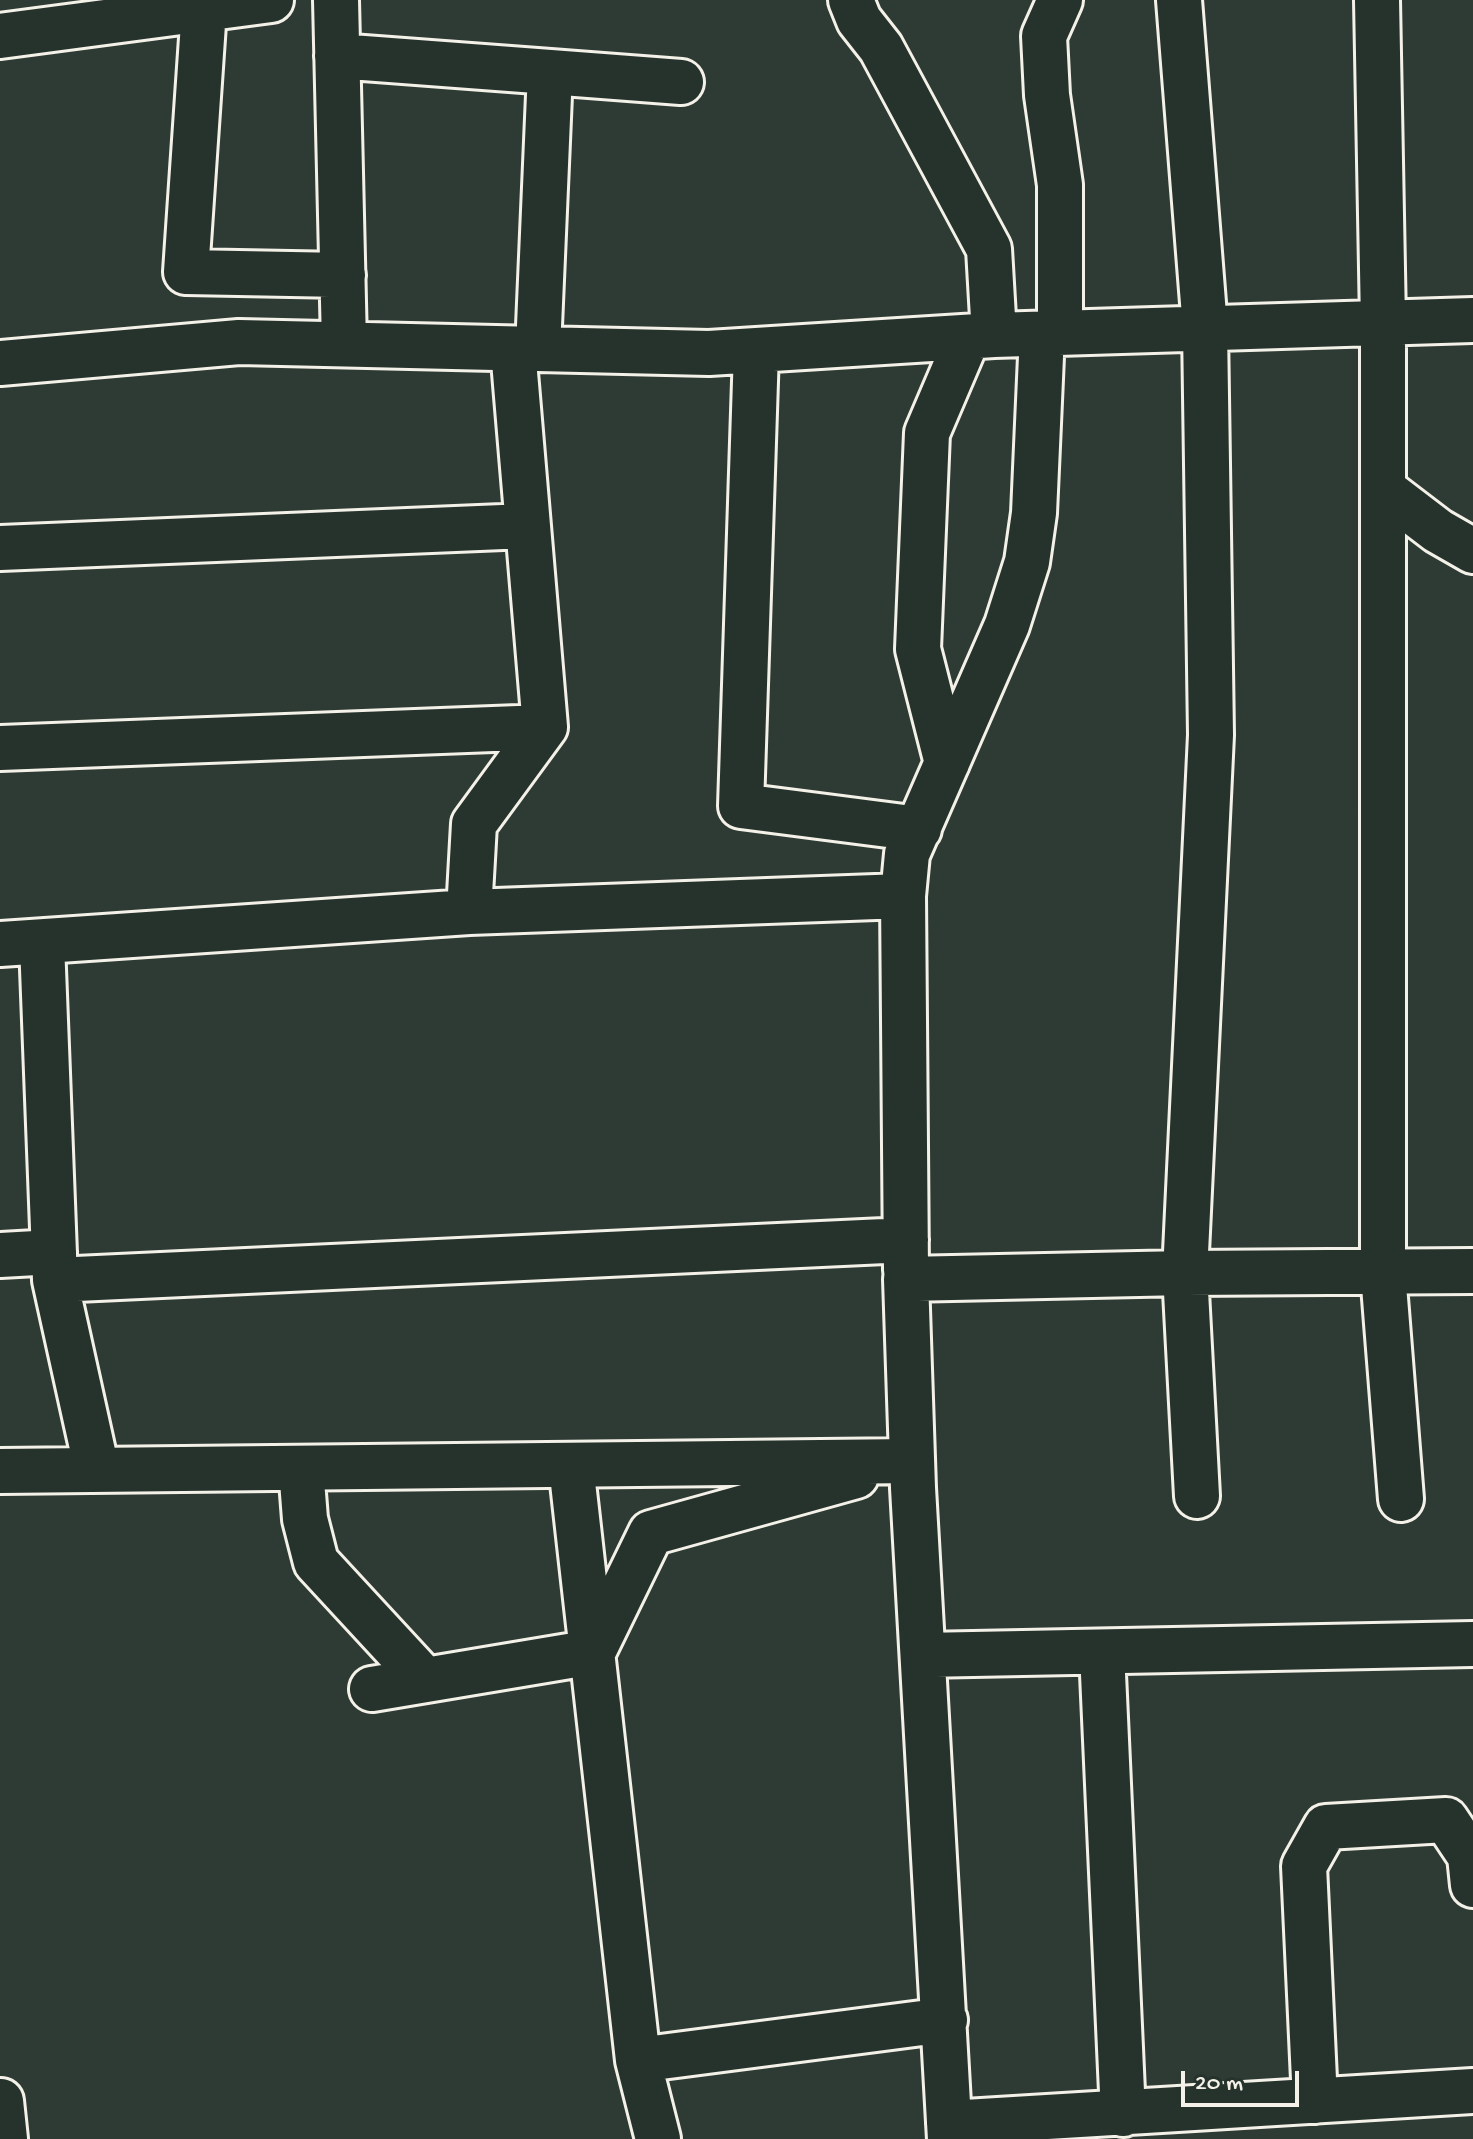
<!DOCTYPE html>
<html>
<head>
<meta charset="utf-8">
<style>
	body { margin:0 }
	#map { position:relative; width:1473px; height:2139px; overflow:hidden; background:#2e3b34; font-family:"Gochi Hand",sans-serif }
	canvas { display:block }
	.scale { position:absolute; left:1181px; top:2071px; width:118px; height:36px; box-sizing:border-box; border:4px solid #f4f1e8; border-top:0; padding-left:10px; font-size:24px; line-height:28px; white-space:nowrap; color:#f4f1e8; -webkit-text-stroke:6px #26332d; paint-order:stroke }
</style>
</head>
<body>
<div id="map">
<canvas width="1473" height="2139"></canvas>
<div class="scale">20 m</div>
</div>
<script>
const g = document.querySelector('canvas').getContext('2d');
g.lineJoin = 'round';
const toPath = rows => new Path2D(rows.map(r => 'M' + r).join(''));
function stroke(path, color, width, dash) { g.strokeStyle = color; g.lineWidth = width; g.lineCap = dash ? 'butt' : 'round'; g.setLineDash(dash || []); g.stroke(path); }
const street = toPath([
	[336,0,344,344],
	[851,0,859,20,881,48,989,249,994,335],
	[1060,0,1044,36,1047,95,1060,185,1060,333],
	[1179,0,1205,328,1211,735,1185,1273,1197,1496],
	[1377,0,1383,322,1383,1273,1401,1499],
	[204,9,186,272,343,275],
	[0,36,271,0],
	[337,56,550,72,538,349],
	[550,72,681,82],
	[756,351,741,806,919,829],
	[0,363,239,342,709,353,994,335,1473,320],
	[1383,489,1438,531,1473,551],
	[0,548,527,526],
	[0,748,545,727],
	[947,763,918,649,927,433,968,337],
	[469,912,474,824,545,727,513,349],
	[42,943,55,1280,906,1240],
	[0,944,469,912,903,896],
	[0,1255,54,1252],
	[906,1270,903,896,907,854,1007,625,1027,562,1034,513,1042,334],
	[55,1280,97,1470],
	[571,1465,638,2060,658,2139],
	[301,1468,305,1519,316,1562,425,1680],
	[0,1471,912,1461],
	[1102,1652,1123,2114],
	[923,1655,1473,1644],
	[372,1689,593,1652,651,1533,856,1476],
	[638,2060,945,2020],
	[1,2101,5,2139],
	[1315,2101,1304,1866,1326,1827,1446,1820,1470,1856,1473,1885],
	[949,2123,1473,2091],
	[950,2139,913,1488,906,1279,1185,1273,1473,1271]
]);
stroke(street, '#f4f1e8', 50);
stroke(street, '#26332d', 44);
</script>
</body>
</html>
